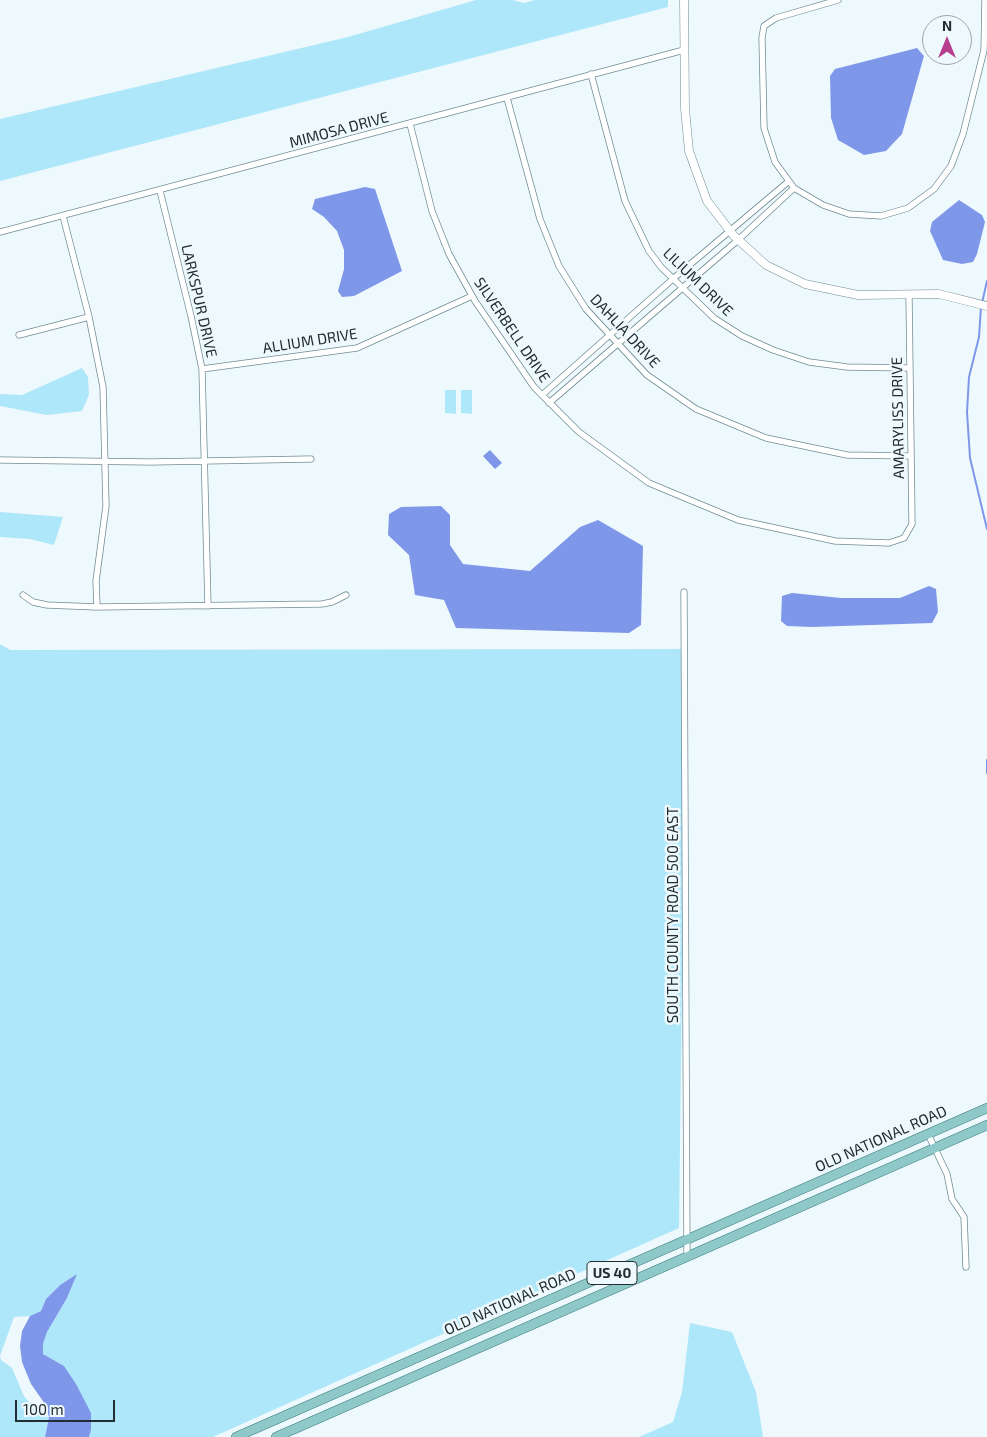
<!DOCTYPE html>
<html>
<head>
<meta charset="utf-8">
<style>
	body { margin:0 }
	#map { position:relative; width:987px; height:1437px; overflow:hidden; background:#eef9fd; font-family:"Exo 2",sans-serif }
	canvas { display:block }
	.north { position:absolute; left:922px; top:15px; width:50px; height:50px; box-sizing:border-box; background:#eef9fd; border:1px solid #9ca7ab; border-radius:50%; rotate:0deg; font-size:14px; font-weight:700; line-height:20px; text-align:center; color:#222d31 }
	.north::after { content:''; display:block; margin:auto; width:18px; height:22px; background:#b73d8f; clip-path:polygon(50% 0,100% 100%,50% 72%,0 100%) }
	.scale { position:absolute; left:15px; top:1400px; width:100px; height:22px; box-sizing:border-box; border:2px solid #222d31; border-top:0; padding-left:6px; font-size:15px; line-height:18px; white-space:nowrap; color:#222d31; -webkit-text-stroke:4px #eef9fd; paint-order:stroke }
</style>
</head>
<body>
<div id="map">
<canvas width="987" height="1437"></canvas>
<div class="north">N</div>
<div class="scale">100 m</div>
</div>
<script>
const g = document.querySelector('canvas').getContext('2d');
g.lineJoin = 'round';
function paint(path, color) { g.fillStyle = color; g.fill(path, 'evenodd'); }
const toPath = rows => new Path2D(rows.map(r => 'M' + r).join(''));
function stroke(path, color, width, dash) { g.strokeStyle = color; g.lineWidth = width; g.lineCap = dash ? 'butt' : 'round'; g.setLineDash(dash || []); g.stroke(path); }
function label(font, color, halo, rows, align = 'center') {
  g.font = font + ' "Exo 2",sans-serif'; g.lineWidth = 5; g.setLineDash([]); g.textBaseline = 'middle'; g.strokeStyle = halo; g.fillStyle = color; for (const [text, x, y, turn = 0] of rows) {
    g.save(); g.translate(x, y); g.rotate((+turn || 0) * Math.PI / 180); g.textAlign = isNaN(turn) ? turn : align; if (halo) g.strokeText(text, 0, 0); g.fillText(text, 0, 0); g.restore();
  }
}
paint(toPath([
	[476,0,512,0,524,3,535,0,668,0,668,7,0,181,0,119,348,37],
	[82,368,88,377,89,395,82,411,47,415,0,406,0,394,22,395],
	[445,390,456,390,456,414,445,413],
	[461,390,472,390,472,414,461,413],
	[0,512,63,517,54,545,30,539,0,537],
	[0,644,10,650,686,649,679,1228,213,1437,89,1437,91,1430,64,1366,43,1354,43,1344,47,1332,67,1298,76,1275,60,1285,46,1299,41,1311,30,1316,14,1317,0,1356,1,1360,12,1368,24,1396,41,1416,49,1417,45,1437,0,1437],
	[690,1323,732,1332,756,1392,763,1437,639,1437,673,1422,682,1392]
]), '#afe7fa');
paint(toPath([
	[917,48,924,56,902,134,886,151,864,155,838,140,831,118,830,76,835,69],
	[365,187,375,189,402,271,354,296,342,297,338,291,344,269,344,250,337,231,324,217,312,209,315,199],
	[959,200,982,215,985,222,977,254,973,262,962,264,943,260,930,231,932,222],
	[490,450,502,463,495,469,483,456],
	[441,506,450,515,450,545,463,564,530,571,580,527,598,520,643,546,641,625,629,633,456,628,444,600,415,595,409,555,388,535,389,514,401,507],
	[929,586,936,589,938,612,932,623,812,627,787,626,781,621,782,596,792,593,841,598,900,598],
	[77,1274,67,1298,47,1332,43,1344,43,1354,64,1366,76,1384,91,1413,91,1430,89,1437,45,1437,49,1417,45,1404,31,1384,22,1362,20,1346,22,1331,30,1316,41,1311,46,1299,60,1285]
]), '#7f97e9');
stroke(toPath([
	[982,303,987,281],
	[981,307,979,337,969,377,967,412,970,458,987,529],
	[987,760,987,773]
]), '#7f97e9', 2);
const street = toPath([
	[838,0,776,18,764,26,762,38,764,128,775,162,794,188,823,205,849,214,881,216,908,208,934,189,951,166,963,134,984,50,985,0],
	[591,74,625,201,649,251,661,267,714,318,742,336,773,350,809,362,847,367,910,368],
	[507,98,540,219,559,266,586,309,647,375,696,409,766,438,847,455,911,456],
	[410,124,432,211,449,254,475,301,534,387,579,432,649,483,738,520,835,541,889,543,904,538,912,524,909,295],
	[160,191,191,316,202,369,208,606],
	[63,216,89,317,103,387,106,506,96,581,97,607],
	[0,232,684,50],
	[19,335,89,317],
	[202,369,357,348,472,296],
	[542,395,674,278,789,181],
	[549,403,738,240,794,188],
	[0,460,151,462,311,459],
	[684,592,687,1257],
	[23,595,33,602,47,605,97,607,322,604,332,602,346,595],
	[928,1134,947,1174,952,1199,964,1217,966,1267]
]);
const secondary = toPath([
	[684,0,685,109,689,151,707,201,734,236,766,265,805,284,858,295,939,294,987,306]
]);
const primary = toPath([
	[236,1437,987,1108],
	[276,1437,987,1125]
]);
stroke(street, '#718b95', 7);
stroke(secondary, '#718b95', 9);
stroke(primary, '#377a7c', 10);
stroke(street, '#fff', 5.5);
stroke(secondary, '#fff', 8);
stroke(primary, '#8ec8c9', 9);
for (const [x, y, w] of [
	[612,1273,50]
]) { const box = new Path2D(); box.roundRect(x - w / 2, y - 11.5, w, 23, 4); g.fillStyle = '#eef9fd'; g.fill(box); stroke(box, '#222d31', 1); }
label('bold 14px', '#222d31', null, [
	["US 40",612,1273]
]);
label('15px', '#222d31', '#eef9fd', [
	["MIMOSA DRIVE",339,130,-15],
	["LILIUM DRIVE",698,282,44],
	["LARKSPUR DRIVE",199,301,77],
	["SILVERBELL DRIVE",512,330,56],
	["DAHLIA DRIVE",625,331,47],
	["ALLIUM DRIVE",310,341,-9],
	["AMARYLISS DRIVE",898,418,-91],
	["SOUTH COUNTY ROAD 500 EAST",673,915,-90],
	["OLD NATIONAL ROAD",881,1139,-24],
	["OLD NATIONAL ROAD",510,1302,-24]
]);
</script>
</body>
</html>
